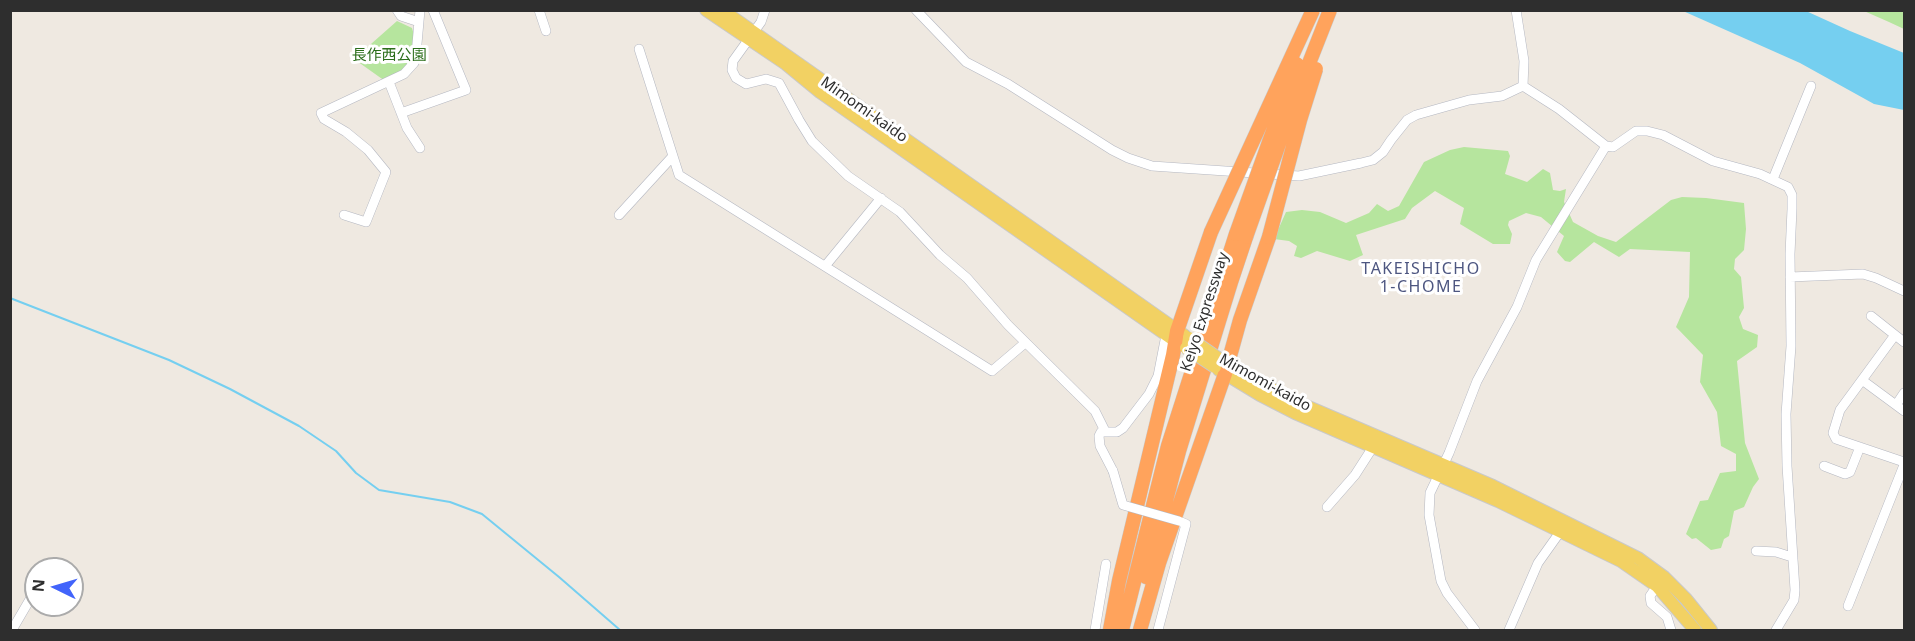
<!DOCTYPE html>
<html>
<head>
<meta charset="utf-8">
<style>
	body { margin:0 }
	#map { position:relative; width:1915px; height:641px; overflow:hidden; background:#efe9e1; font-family:"Noto Sans",sans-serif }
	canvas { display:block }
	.frame { position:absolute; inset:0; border:12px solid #2e2e2e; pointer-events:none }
	.north { position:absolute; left:24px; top:557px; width:60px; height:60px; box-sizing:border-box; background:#fff; border:2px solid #ababab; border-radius:50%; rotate:275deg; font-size:16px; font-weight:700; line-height:24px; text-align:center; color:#2e2e2e }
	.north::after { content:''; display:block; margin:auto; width:21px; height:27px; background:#4264fb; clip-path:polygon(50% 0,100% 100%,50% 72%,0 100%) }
</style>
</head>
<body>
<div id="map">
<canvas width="1915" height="641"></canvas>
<div class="frame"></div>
<div class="north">N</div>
</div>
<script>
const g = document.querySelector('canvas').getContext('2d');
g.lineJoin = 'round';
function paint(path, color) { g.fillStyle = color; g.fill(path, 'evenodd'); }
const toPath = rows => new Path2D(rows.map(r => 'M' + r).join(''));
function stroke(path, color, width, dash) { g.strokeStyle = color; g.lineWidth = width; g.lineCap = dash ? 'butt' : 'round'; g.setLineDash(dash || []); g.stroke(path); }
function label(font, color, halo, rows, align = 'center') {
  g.font = font + ' "Noto Sans","Noto Sans JP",sans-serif'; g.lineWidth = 6; g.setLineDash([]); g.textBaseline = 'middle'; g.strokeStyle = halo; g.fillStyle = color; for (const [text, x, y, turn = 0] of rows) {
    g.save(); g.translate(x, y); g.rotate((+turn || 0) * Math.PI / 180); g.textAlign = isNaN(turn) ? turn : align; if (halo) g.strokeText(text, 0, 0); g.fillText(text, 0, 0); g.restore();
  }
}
paint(toPath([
	[1864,11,1904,11,1904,29,1889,22],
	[397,21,412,28,414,35,414,50,410,62,402,72,385,81,354,59],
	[1464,147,1508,151,1510,156,1505,174,1527,182,1543,169,1550,173,1553,190,1560,191,1566,189,1564,202,1573,222,1598,236,1616,242,1671,200,1682,197,1706,198,1744,203,1746,229,1744,250,1735,259,1734,269,1741,277,1744,308,1739,317,1743,329,1758,335,1757,347,1737,361,1745,443,1759,479,1753,487,1744,507,1734,511,1729,536,1724,539,1721,548,1711,550,1696,538,1692,539,1686,534,1700,501,1708,500,1720,473,1736,471,1736,454,1721,446,1717,412,1700,382,1703,355,1676,327,1689,297,1690,252,1630,249,1619,257,1594,242,1570,262,1565,261,1557,252,1564,236,1541,217,1526,213,1509,221,1508,225,1512,234,1510,244,1493,244,1460,224,1464,208,1435,191,1412,208,1405,219,1356,235,1363,255,1350,261,1317,251,1301,258,1294,256,1297,246,1289,241,1274,239,1286,212,1302,210,1320,212,1346,223,1369,213,1377,204,1388,211,1399,206,1424,162,1450,150]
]), '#b6e59e');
paint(toPath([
	[1683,11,1806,11,1850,31,1904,53,1904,110,1874,104,1800,63]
]), '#75cff0');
stroke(toPath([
	[10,298,169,360,230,389,299,426,336,451,356,473,379,490,450,502,482,514,559,577,620,630]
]), '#75cff0', 2);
const minor = toPath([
	[397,10,401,16,419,22],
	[539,10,546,31],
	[765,10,761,22,733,61,732,70,736,78,746,84,766,79,779,83,799,120,812,141,848,176,900,212,940,255,967,278,1008,325,1095,411,1105,431],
	[916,10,966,62,1008,84,1112,150,1128,158,1152,166,1299,176,1361,163,1373,160,1383,152,1391,140,1407,120,1416,115,1469,100,1502,96,1523,86,1559,109,1606,146,1613,147,1636,131,1647,131,1663,135,1713,161,1760,174,1788,187,1792,195,1792,209,1790,254,1791,346,1786,414,1787,466,1795,590,1794,600,1776,630],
	[1516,10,1524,61,1523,86],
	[639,49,679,175,992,371,1025,343],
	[389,82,407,128,420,148],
	[401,113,466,90,433,10],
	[1773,179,1811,86],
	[344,215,366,222,386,172,368,150,346,132,324,119,321,113,404,74,414,63,416,55,420,10],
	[619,215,673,156],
	[826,265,881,198],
	[1790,277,1863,274,1876,278,1904,291],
	[1871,316,1895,335],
	[1862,380,1895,335,1904,342],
	[1896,405,1904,393],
	[1904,411,1862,380,1840,410,1833,433,1836,439,1904,462],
	[1824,466,1845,474,1850,472,1860,447],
	[1113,471,1100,446,1099,436,1101,432,1117,432,1123,428,1149,394,1158,376,1166,335],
	[1327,507,1355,475,1373,447],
	[1756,551,1776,552,1792,557],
	[1659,583,1650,596,1651,603,1667,617,1671,630],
	[1848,606,1904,465],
	[12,630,36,589],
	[1095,630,1106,564],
	[1158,630,1186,524,1179,521],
	[1475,630,1447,593,1441,581,1429,515,1430,493,1449,453,1477,381,1517,307,1536,260,1606,146],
	[1509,630,1538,563,1560,532]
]);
const major = toPath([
	[706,10,786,64,820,92,1181,345],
	[722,10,1185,336],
	[1221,359,1264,385,1299,403,1493,486,1638,558,1664,577,1686,599,1711,630],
	[1219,370,1260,395,1295,413,1498,501,1621,561,1657,586,1695,630]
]);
const highway = toPath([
	[1146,577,1179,451,1231,282,1246,237],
	[1110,630,1119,581,1173,355,1177,331,1211,232],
	[1122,630,1168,446,1236,234],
	[1140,630,1159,563,1225,374,1240,320,1269,237]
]);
stroke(minor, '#b4b7c1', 10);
stroke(major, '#c9c9c9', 14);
stroke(highway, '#c9c9c9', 15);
stroke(minor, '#fff', 9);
stroke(major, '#f2d163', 12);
stroke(highway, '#ffa35c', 14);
const minorBridge = toPath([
	[1113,471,1123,505,1179,521]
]);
const majorBridge = toPath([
	[1189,338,1218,358],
	[1186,348,1215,367]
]);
const highwayBridge = toPath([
	[1211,232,1313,10],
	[1236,234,1297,64],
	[1246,237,1295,99,1330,10],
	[1269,237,1300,120,1316,69]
]);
stroke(minorBridge, '#b4b7c1', 10, []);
stroke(majorBridge, '#c9c9c9', 14, []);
stroke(highwayBridge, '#c9c9c9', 15, []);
stroke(minorBridge, '#fff', 9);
stroke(majorBridge, '#f2d163', 12);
stroke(highwayBridge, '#ffa35c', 14);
label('15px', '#2c6e1b', '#fff', [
	["長作西公園",389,56]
]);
label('15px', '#2e2e2e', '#fff', [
	["Mimomi-kaido",864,110,35],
	["Keiyo Expressway",1205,312,-72],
	["Mimomi-kaido",1265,383,29]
]);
g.letterSpacing = '1.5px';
label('16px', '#4d5680', '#fff', [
	["TAKEISHICHO",1421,269],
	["1-CHOME",1421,287]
]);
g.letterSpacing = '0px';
</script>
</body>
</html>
